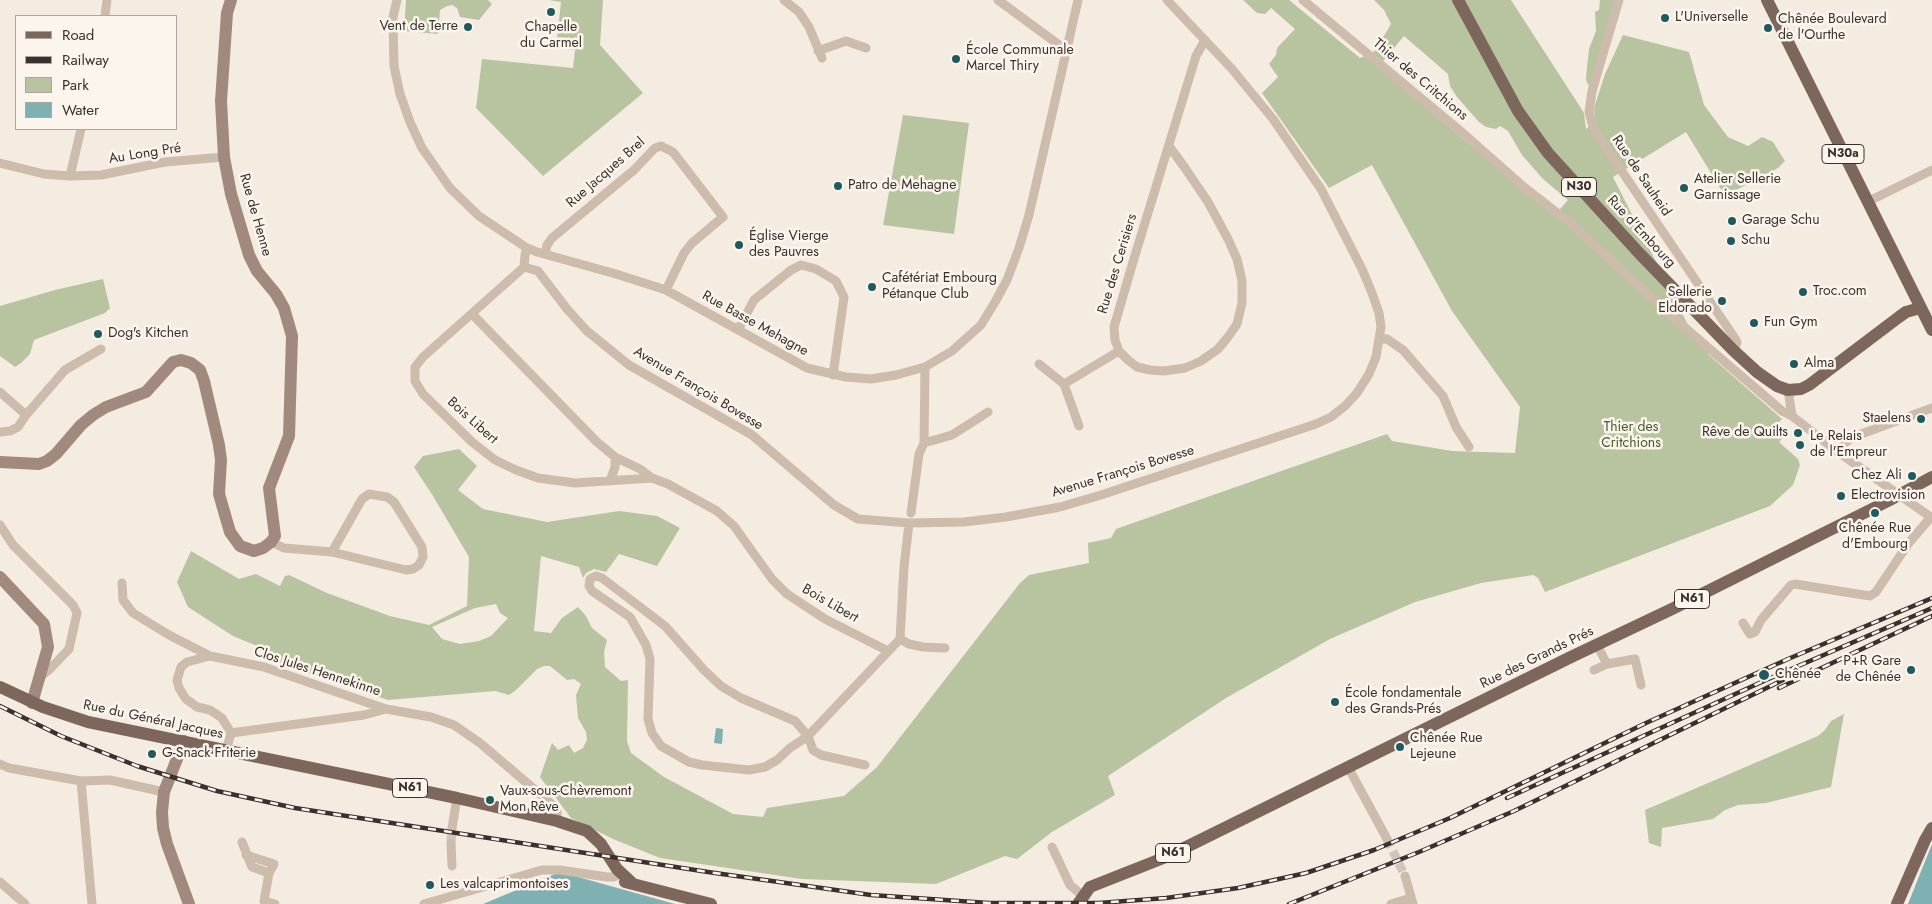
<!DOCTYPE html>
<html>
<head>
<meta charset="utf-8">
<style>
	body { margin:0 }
	#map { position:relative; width:1932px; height:904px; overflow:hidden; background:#f4ebe1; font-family:Jost,sans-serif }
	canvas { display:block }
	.legend { position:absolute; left:15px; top:15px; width:162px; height:115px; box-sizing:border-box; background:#fbf5ee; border:1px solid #aea6a0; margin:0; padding:6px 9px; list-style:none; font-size:15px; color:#3b302b }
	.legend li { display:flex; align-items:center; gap:10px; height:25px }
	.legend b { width:25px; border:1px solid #aea6a0 }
</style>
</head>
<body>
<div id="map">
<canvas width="1932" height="904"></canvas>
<ul class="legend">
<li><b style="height:6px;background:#7d675c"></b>Road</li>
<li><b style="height:6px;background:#3b302b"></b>Railway</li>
<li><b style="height:14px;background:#b8c4a0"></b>Park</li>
<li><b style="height:14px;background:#7fb0b2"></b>Water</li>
</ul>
</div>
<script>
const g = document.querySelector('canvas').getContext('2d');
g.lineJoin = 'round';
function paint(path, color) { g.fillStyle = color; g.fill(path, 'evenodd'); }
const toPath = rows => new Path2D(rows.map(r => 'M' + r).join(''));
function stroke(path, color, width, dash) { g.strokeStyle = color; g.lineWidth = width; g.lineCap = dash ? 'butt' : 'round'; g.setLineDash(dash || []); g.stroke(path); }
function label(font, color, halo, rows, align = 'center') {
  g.font = font + ' Jost,sans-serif'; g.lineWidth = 5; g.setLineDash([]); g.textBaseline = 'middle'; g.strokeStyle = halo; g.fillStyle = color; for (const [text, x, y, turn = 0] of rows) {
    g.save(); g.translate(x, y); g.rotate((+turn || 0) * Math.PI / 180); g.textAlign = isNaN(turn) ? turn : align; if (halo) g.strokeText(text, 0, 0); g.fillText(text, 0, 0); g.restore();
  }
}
paint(toPath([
	[406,0,488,0,492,4,479,20,460,17,457,8,452,5,447,6,440,10,438,34,404,31],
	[549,0,603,0,600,45,643,93,543,176,476,108,482,59,573,68,575,50,556,48,561,2],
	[1243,0,1289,0,1360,58,1375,51,1391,24,1384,10,1374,0,1511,0,1584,113,1586,129,1595,121,1594,108,1605,74,1623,35,1689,52,1704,105,1728,137,1748,146,1762,137,1773,142,1785,161,1778,168,1725,196,1686,132,1613,177,1688,325,1709,355,1782,419,1777,424,1787,433,1779,442,1798,459,1800,465,1793,485,1770,506,1545,592,1538,578,1533,575,1481,583,1415,602,1330,639,1226,698,1108,776,1115,795,1052,832,1017,859,1005,856,936,884,802,879,660,858,613,839,571,818,540,777,552,743,558,750,569,745,574,753,583,748,587,740,586,732,578,718,576,695,581,684,574,679,567,680,550,666,544,666,537,669,515,691,509,695,495,691,388,700,307,673,278,666,281,656,233,636,188,607,177,582,191,551,239,579,256,574,280,586,285,576,289,575,327,593,390,616,429,625,467,606,469,557,433,496,414,467,423,456,459,449,477,466,458,490,483,509,547,522,619,511,657,516,680,528,657,566,619,554,606,572,594,569,586,573,583,578,579,567,541,556,534,631,551,633,562,618,578,607,586,616,592,628,607,640,604,652,605,667,621,681,628,680,627,741,631,753,664,777,733,814,763,817,767,808,844,796,877,767,1020,583,1029,575,1089,563,1088,543,1111,538,1116,529,1387,434,1392,441,1452,451,1515,453,1520,407,1452,311,1372,165,1329,188,1262,93,1278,77,1269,64,1276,55,1277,48,1295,29,1271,8,1265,14,1257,13],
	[1404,36,1448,74,1450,86,1457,97,1479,122,1486,127,1496,129,1500,126,1508,131,1522,155,1543,179,1568,200,1554,216,1378,67],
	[496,604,500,613,508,618,491,636,479,641,460,644,442,639,432,627,475,608],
	[1600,0,1617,0,1589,86,1586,80,1587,67,1589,49,1596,31,1595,12,1599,10],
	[903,115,969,123,954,234,883,225],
	[103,279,110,308,105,313,34,340,30,354,21,363,15,367,0,356,0,306,55,290],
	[1844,714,1831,787,1766,803,1738,805,1725,810,1713,819,1662,828,1661,847,1649,843,1645,810,1818,736,1825,730,1831,721]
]), '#b8c4a0');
paint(toPath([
	[716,728,723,729,722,744,714,743],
	[1932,844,1932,904,1908,904],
	[560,872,675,904,483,904]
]), '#7fb0b2');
stroke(toPath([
	[1387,839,1405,876],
	[451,843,452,828]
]), '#cfc6bd', 9, [9, 4.5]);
stroke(toPath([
	[397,0,393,17,394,66,400,94,410,122,422,148,450,188,479,216,527,248,537,252,616,274,666,290,807,368,846,377,871,379,896,375,925,367,952,351,981,325,995,302,1007,280,1019,248,1029,215,1078,0],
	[784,0,799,12,809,27,822,58],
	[998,0,1066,50],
	[1303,0,1464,134,1524,187,1569,222,1683,326,1782,411,1792,416,1838,452,1932,518],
	[1619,0,1592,91,1589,112,1594,130,1736,340,1737,343,1733,350],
	[105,16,107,0],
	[818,51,846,41,866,48],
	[1169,146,1185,168,1208,202,1228,239,1237,259,1242,281,1242,303,1237,324,1228,337,1218,349,1201,361,1185,368,1164,371,1150,370,1137,367,1128,360,1119,351,1115,340,1114,327,1133,262,1196,56,1205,40],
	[0,163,44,174,70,176,101,175,165,162,224,157],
	[70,176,81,129],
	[1867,202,1932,170],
	[527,248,525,255,524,267,538,271,567,309,587,331,629,365,752,435,834,505,858,519,909,523,964,522,1006,517,1060,507,1101,495,1316,424,1331,417,1345,406,1357,393,1369,374,1376,357,1381,327,1379,313,1372,293,1362,269,1321,189,1273,119,1232,69,1167,0],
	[545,254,547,245,552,238,634,170,655,148,661,146,673,152,723,217,692,243,684,253,666,290],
	[524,267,423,357,415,367,415,381,423,394,472,442,495,460,516,470,538,478,575,483,652,478],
	[472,314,597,442,615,457,640,469,652,478,668,484,717,511,734,526,772,579,787,594,825,619,888,651],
	[738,330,754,300,791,270,801,265,816,269,836,281,844,297,833,375],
	[1380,338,1387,339,1403,350,1443,396,1456,427,1469,447],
	[1039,364,1064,384,1079,426],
	[925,367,924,443,952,435,988,412],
	[1064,384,1119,351],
	[1788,390,1792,416],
	[0,392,26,415],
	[0,432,10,431,18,427,26,415,65,370,101,349],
	[1838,452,1846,442,1853,437,1932,408],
	[610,481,615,467,615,457],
	[911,513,919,454,924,443],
	[0,525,13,545,73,605,77,613,69,649,50,669,39,678],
	[271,542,284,548,332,552,406,570,413,569,419,565,423,557,422,547,394,502,387,497,369,494,362,499,332,552],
	[122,583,123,600,133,613,169,635,210,656,264,667,386,709,431,717,454,725,480,743,554,806,557,812,557,821],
	[1743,623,1750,634,1755,632,1761,620,1791,585,1795,584,1870,596,1876,592,1908,544,1931,517],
	[900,639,909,644,923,647,945,648],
	[1597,645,1607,664,1635,659,1641,685],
	[210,656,187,662,181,667,177,680,179,688,186,699,197,707,210,710,222,718,231,733,226,751],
	[1594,670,1607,664],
	[231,733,364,715,386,709],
	[0,764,9,768,81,781],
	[865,765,821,755,813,750,808,736,795,721,741,698,721,686,704,670,665,626,602,578,596,576,590,579,589,586,592,591,630,617,646,645,650,659,648,719,652,733,661,746,689,762,702,765,749,770,765,767,777,760,790,748,808,736,900,639,904,567,909,523],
	[1348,767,1387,839],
	[452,828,457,798],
	[242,842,252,867,269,873],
	[451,843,452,866],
	[1052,847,1070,885,1083,896],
	[246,855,274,864,269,873,264,901],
	[1405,876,1413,904],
	[0,882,25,904],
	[264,901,275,904],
	[92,904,81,781,110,780,164,792],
	[424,904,542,870,560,870,607,877,614,877,620,872],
	[1391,904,1411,898]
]), '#cdbbac', 9);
stroke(toPath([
	[0,462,39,464,47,461,56,454,81,425,93,415,106,407,146,392,173,362,181,360,191,363,200,370,204,381,219,445,221,460,219,494,230,532,240,546,254,551,263,548,271,542,275,536,269,488,289,436,292,336,284,308,276,294,257,271,249,255,231,194,224,157,221,101,227,13,231,0],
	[0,577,44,624,48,647,32,703],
	[184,741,164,792,162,812,163,828,167,844,189,904]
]), '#a18a7d', 12);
stroke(toPath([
	[1458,0,1518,111,1548,153,1639,253,1733,350,1757,372,1777,386,1788,390,1801,389,1809,385,1899,317,1906,312,1920,308],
	[1767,0,1932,330],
	[0,687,43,707,88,722,457,798,557,821,587,831,601,844,617,869,633,884],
	[625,882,711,904],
	[1078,904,1090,887,1166,857,1571,657,1672,609,1888,501,1932,477],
	[1897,904,1925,840,1932,828]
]), '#7d675c', 12);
const rail = toPath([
	[1779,688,1932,616],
	[0,706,61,736,137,766,217,791,295,808,708,872,871,895,989,903,1099,903,1166,898,1238,888,1306,873,1374,850,1450,818,1646,723,1788,659,1932,598],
	[1507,798,1766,680,1932,608],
	[1289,904,1419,852,1514,811,1783,680]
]);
stroke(rail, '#3b302b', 4.5);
stroke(rail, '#fbf5ee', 2.5, [8]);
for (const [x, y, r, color] of [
	[551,12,5,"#1f5a5e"],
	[1665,18,5,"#1f5a5e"],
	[468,27,5,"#1f5a5e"],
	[1768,28,5,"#1f5a5e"],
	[956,59,5,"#1f5a5e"],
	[838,186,5,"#1f5a5e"],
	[1684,188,5,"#1f5a5e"],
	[1732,221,5,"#1f5a5e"],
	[1731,241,5,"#1f5a5e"],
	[739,245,5,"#1f5a5e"],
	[872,287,5,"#1f5a5e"],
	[1803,292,5,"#1f5a5e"],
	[1722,301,5,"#1f5a5e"],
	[1754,323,5,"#1f5a5e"],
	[98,334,5,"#1f5a5e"],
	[1794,364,5,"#1f5a5e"],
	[1921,419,5,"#1f5a5e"],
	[1798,433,5,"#1f5a5e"],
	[1800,445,5,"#1f5a5e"],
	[1912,476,5,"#1f5a5e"],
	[1841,496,5,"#1f5a5e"],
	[1875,513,5,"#1f5a5e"],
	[1911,670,5,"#1f5a5e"],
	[1764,675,6,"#1f5a5e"],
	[1335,702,5,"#1f5a5e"],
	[1400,747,5,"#1f5a5e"],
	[152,754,5,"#1f5a5e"],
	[490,800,5,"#1f5a5e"],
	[430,885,5,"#1f5a5e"]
]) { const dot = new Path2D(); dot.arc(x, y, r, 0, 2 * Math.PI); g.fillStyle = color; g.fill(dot); stroke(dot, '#fbf5ee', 2); }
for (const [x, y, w] of [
	[1843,154,42],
	[1579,187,35],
	[1692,599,35],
	[410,788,35],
	[1173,853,35]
]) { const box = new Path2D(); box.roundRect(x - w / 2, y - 9.5, w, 19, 4); g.fillStyle = '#fbf5ee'; g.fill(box); stroke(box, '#3b302b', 1); }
label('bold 12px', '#3b302b', null, [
	["N30a",1843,154],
	["N30",1579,187],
	["N61",1692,599],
	["N61",410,788],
	["N61",1173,853]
]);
label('14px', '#3b302b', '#fbf5ee', [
	["L'Universelle",1675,18],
	["Chênée Boulevard",1778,20],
	["de l'Ourthe",1778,36],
	["Vent de Terre",458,27,"right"],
	["Chapelle",551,28,"center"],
	["du Carmel",551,44,"center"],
	["École Communale",966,51],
	["Marcel Thiry",966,67],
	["Atelier Sellerie",1694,180],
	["Garnissage",1694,196],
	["Patro de Mehagne",848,186],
	["Garage Schu",1742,221],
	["Église Vierge",749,237],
	["des Pauvres",749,253],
	["Schu",1741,241],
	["Cafétériat Embourg",882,279],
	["Pétanque Club",882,295],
	["Troc.com",1813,292],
	["Sellerie",1712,293,"right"],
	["Eldorado",1712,309,"right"],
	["Fun Gym",1764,323],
	["Dog's Kitchen",108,334],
	["Alma",1804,364],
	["Staelens",1911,419,"right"],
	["Rêve de Quilts",1788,433,"right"],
	["Le Relais",1810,437],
	["de l'Empreur",1810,453],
	["Chez Ali",1902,476,"right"],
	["Electrovision",1851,496],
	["Chênée Rue",1875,529,"center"],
	["d'Embourg",1875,545,"center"],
	["P+R Gare",1901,662,"right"],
	["de Chênée",1901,678,"right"],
	["Chênée",1775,675],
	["École fondamentale",1345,694],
	["des Grands-Prés",1345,710],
	["Chênée Rue",1410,739],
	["Lejeune",1410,755],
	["G-Snack Friterie",162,754],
	["Vaux-sous-Chèvremont",500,792],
	["Mon Rêve",500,808],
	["Les valcaprimontoises",440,885]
], 'left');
label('14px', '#3b302b', '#fbf5ee', [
	["Thier des Critchions",1420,80,40],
	["Au Long Pré",145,154,-9],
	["Rue Jacques Brel",606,173,-41],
	["Rue de Sauheid",1641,176,56],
	["Rue de Henne",255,215,74],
	["Rue d'Embourg",1641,232,47],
	["Rue des Cerisiers",1118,264,-73],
	["Rue Basse Mehagne",755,324,29],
	["Avenue François Bovesse",698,389,31],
	["Bois Libert",472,421,42],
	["Avenue François Bovesse",1123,472,-17],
	["Bois Libert",830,604,30],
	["Rue des Grands Prés",1537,658,-26],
	["Clos Jules Hennekinne",317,672,18],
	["Rue du Général Jacques",153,720,12]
]);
label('14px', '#4a5a2e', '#fbf5ee', [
	["Thier des",1631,428],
	["Critchions",1631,444]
]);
</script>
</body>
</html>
